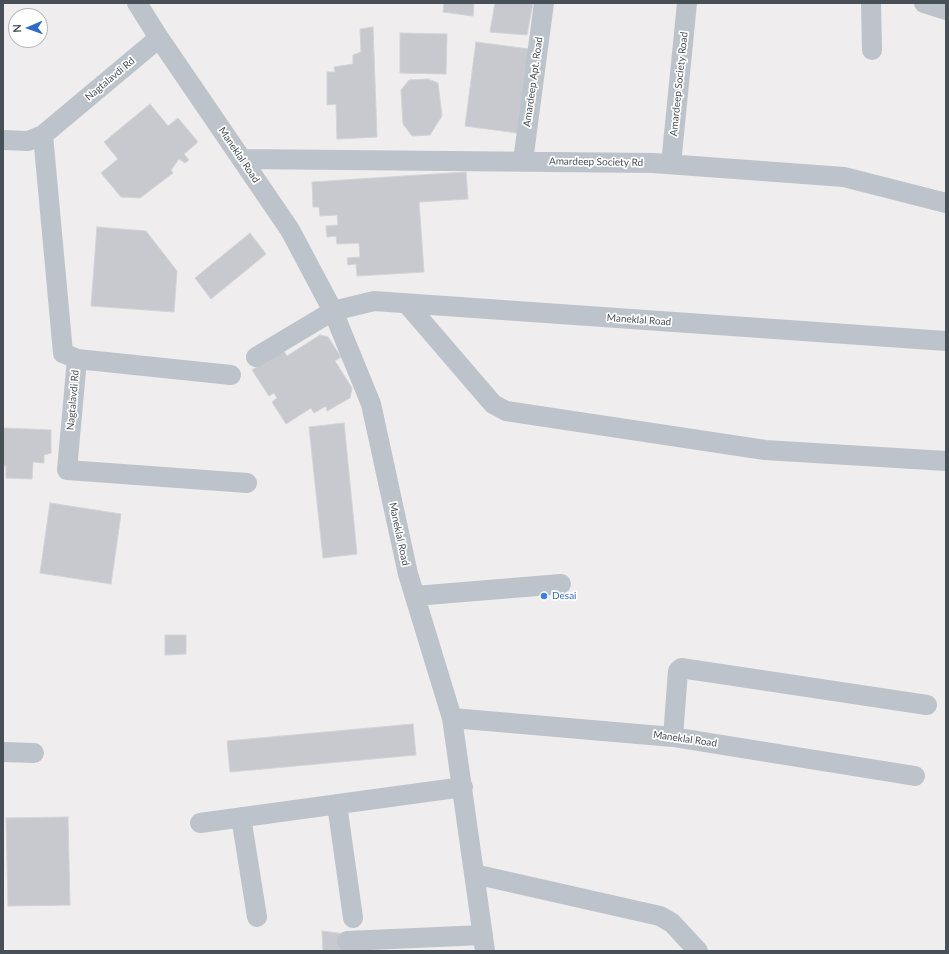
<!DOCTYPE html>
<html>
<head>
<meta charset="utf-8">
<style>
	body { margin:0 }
	#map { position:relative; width:949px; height:954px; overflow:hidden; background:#efeded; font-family:Lato,sans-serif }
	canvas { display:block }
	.frame { position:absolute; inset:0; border:4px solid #474f57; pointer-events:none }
	.north { position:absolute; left:8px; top:8px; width:40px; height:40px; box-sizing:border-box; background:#fff; border:1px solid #b5b9bc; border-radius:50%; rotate:268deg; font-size:11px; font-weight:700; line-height:16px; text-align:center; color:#474f57 }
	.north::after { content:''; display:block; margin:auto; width:14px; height:18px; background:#2f6ac6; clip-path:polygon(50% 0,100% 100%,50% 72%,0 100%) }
</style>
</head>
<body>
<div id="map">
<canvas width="949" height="954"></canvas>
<div class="frame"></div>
<div class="north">N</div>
</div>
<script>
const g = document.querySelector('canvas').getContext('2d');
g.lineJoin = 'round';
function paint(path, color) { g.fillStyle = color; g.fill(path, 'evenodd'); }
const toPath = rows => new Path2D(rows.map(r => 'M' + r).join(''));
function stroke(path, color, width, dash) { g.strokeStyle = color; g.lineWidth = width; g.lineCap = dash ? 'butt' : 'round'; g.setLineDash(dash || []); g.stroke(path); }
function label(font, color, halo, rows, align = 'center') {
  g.font = font + ' Lato,sans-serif'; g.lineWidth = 3.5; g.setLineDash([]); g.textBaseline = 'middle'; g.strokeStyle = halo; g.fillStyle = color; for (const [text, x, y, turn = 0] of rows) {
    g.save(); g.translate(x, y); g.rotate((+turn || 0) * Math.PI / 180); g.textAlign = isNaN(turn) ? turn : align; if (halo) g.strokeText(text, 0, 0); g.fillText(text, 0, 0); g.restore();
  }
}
const building = toPath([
	[444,3,474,3,473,16,443,12,444,3],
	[495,3,533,3,527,35,490,32,495,3],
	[373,27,377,137,337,139,336,104,327,105,327,72,335,72,334,67,353,64,353,55,361,52,360,29,373,27],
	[400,33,447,34,446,74,400,73,400,33],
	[476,42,529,49,517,133,465,126,476,42],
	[428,79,438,83,442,116,430,135,412,136,403,124,401,90,409,80,428,79],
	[150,104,168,126,178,118,198,142,184,154,189,160,185,163,179,159,171,170,173,173,140,198,121,197,101,173,118,159,104,142,150,104],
	[466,172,468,199,419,202,424,272,357,276,356,264,348,265,347,258,360,257,359,243,337,244,336,236,327,237,326,226,338,225,337,215,320,216,319,207,313,207,312,182,466,172],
	[97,227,146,231,177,271,174,312,91,306,97,227],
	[250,233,266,254,211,299,195,278,250,233],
	[320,335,328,337,341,357,335,361,352,388,350,398,327,411,326,406,314,413,311,408,286,424,272,402,277,398,274,393,269,396,252,370,283,350,287,356,320,335],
	[344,423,357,554,323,558,309,427,344,423],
	[3,428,51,430,51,453,44,455,44,463,33,462,32,479,6,478,6,466,3,466,3,428],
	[50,503,121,514,111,584,40,573,50,503],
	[165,635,186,635,186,654,165,655,165,635],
	[413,724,416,755,230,772,227,741,413,724],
	[68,817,70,905,8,906,6,818,68,817],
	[322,931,353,935,354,951,323,951,322,931]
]);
paint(building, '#c7c9cf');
stroke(building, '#d1d3d7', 1);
stroke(toPath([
	[137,3,159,38,290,230,333,311,371,404,408,574,452,718,485,951],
	[871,3,872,50],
	[924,3,946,10],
	[43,135,63,353,77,359,67,470,247,483],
	[3,140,28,141,43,135,159,38],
	[242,159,653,163,844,177,946,203],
	[523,161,544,3],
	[671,164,687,3],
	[407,304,493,404,506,411,765,450,946,461],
	[256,357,333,311,374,301,946,341],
	[77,359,231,375],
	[415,596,561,584],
	[452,718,673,737,915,776],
	[673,737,678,671,681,668,927,705],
	[3,752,34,753],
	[337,804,353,918],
	[241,817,257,917],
	[200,823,463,787],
	[474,874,660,916,672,923,698,951],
	[347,941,483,935]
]), '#bdc3ca', 20);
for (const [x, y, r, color] of [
	[544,596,4,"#3f7fe0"]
]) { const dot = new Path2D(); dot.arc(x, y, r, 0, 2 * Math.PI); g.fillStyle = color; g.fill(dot); stroke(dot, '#fff', 1.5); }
label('10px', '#474f57', '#fff', [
	["Nagtalavdi Rd",110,79,-40],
	["Amardeep Apt. Road",533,82,-82],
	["Amardeep Society Road",679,84,-84],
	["Maneklal Road",239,155,56],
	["Amardeep Society Rd",596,162,1],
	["Maneklal Road",639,320,4],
	["Nagtalavdi Rd",73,400,-85],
	["Maneklal Road",399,534,78],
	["Maneklal Road",685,739,8]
]);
label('10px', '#366cbe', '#fff', [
	["Desai",552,596]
], 'left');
</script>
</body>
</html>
